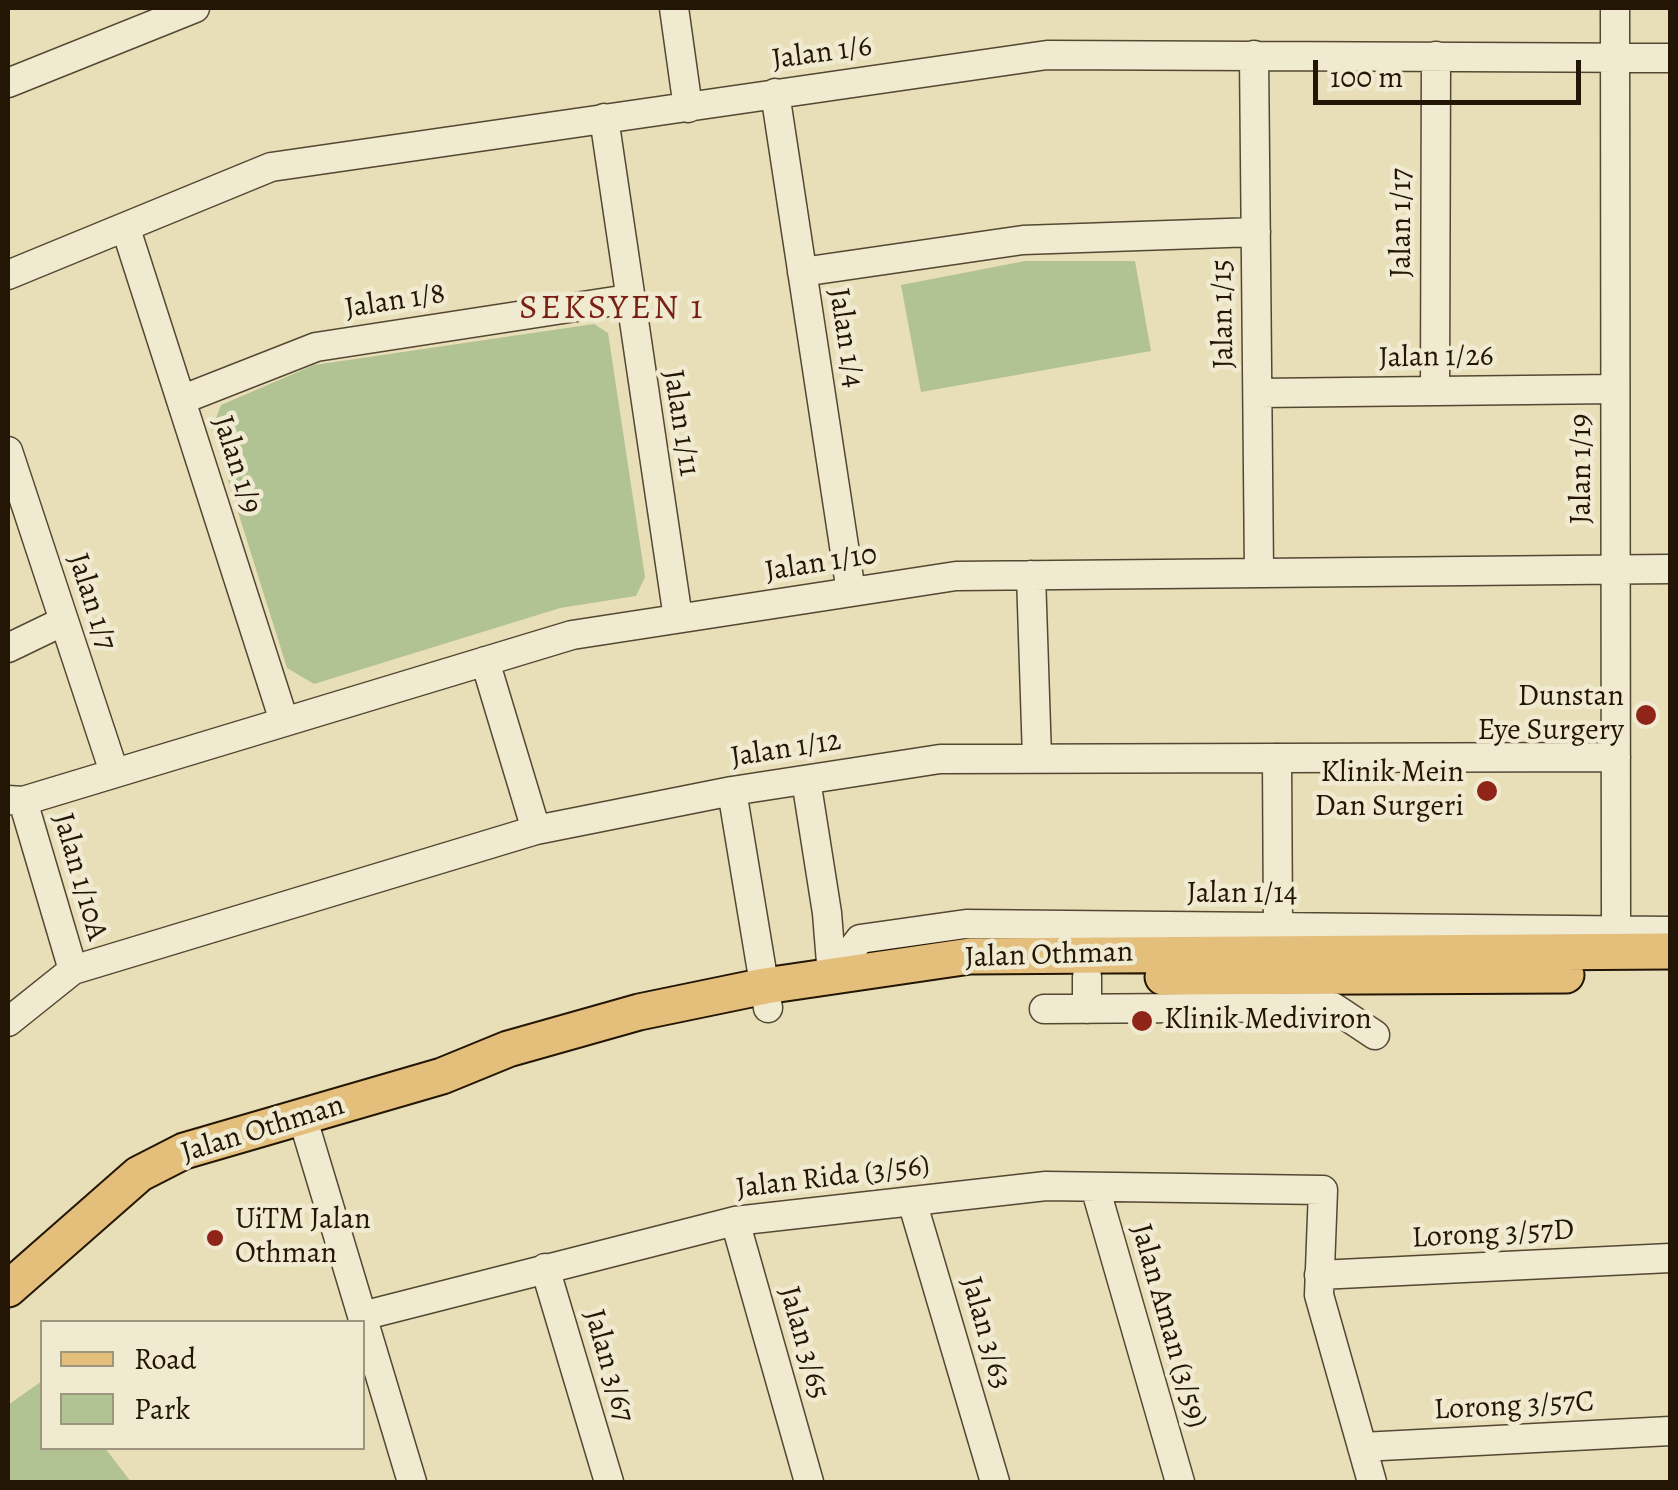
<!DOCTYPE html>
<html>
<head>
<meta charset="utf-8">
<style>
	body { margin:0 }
	#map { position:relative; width:1678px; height:1490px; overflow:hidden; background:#e8deb8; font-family:Alegreya,serif }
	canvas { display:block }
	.frame { position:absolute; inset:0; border:10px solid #231605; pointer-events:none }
	.legend { position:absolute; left:40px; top:1320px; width:325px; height:130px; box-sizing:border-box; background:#f0ead1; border:2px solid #9e957f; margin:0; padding:12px 18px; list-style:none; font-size:30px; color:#231605 }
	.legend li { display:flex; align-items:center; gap:20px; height:50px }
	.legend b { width:50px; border:2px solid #9e957f }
	.scale { position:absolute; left:1313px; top:60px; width:268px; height:45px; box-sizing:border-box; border:5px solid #231605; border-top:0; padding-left:12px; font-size:30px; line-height:35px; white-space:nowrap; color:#231605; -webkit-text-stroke:8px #f0ead1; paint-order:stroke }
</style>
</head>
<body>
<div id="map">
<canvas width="1678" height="1490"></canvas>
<div class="frame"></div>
<ul class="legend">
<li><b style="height:12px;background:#e4bf7c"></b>Road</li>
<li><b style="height:28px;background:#b1c293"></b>Park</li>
</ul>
<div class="scale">100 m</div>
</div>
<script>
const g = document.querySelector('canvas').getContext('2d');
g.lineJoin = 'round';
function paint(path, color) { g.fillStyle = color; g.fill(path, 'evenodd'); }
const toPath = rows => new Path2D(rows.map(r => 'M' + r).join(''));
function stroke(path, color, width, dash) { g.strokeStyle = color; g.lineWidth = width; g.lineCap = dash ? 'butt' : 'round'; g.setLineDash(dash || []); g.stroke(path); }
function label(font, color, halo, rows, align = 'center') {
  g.font = font + ' Alegreya,serif'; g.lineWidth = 9; g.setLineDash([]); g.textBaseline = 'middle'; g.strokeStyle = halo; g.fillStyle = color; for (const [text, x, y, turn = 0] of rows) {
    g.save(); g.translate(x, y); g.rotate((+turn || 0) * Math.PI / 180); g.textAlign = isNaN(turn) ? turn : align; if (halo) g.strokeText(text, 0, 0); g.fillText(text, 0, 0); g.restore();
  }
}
paint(toPath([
	[1025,261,1135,261,1151,351,921,392,901,285],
	[594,324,608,333,645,577,636,596,560,608,314,684,287,668,212,429,221,405,314,365],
	[42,1381,42,1448,105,1448,131,1482,8,1482,8,1405]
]), '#b1c293');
const minor = toPath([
	[674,8,688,108],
	[1615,8,1616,931],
	[1254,55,1259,573],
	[8,83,195,8],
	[775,93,851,592],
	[604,118,678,618],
	[126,229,284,721],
	[802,272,1023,240,1256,232],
	[8,275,271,167,1047,55,1670,58],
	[1435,390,1436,56],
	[1258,393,1615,389],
	[181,400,316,347,628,299],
	[8,451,114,772],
	[1031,575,1037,758],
	[8,648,64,621],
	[485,661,536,830],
	[1277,758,1278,928,1292,939],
	[806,780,827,913,832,975],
	[732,791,768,1008],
	[8,800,23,801,572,635,956,576,1670,569],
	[23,801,73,970],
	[832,975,860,939,966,924,1670,931],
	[1044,1009,1333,1007,1375,1035],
	[1087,1009,1087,977],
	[8,1022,73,970,536,830,732,791,940,759,1616,757],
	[302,1116,412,1482],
	[1095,1187,1180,1482],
	[912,1201,995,1482],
	[735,1221,809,1482],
	[545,1268,609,1482],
	[1319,1275,1670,1258],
	[362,1316,735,1221,1046,1186,1323,1190,1319,1295,1372,1482],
	[1362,1447,1670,1431]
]);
const major = toPath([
	[1163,977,1566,975],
	[8,1289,139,1174,184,1151,442,1076,508,1049,639,1012,765,986,970,956,1670,951]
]);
stroke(minor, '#544832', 31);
stroke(major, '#231605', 39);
stroke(minor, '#f0ead1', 28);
stroke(major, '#e4bf7c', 35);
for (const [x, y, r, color] of [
	[1646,715,12,"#8f2418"],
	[1487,791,12,"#8f2418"],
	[1142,1021,12,"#8f2418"],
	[215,1238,10,"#8f2418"]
]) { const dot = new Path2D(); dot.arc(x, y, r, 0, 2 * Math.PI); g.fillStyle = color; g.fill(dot); stroke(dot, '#f0ead1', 4); }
label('30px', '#231605', '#f0ead1', [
	["Jalan 1/6",822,54,-8],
	["Jalan 1/17",1403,223,-90],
	["Jalan 1/8",395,302,-9],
	["Jalan 1/15",1224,314,-91],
	["Jalan 1/4",845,338,81],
	["Jalan 1/26",1436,358,-1],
	["Jalan 1/11",680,423,81],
	["Jalan 1/9",236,465,72],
	["Jalan 1/19",1583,469,-90],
	["Jalan 1/10",821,564,-9],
	["Jalan 1/7",91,602,72],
	["Jalan 1/12",786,750,-9],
	["Jalan 1/10A",79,877,74],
	["Jalan 1/14",1242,895],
	["Jalan Othman",1049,956,-2],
	["Jalan Othman",263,1130,-17],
	["Jalan Rida (3/56)",833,1178,-7],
	["Lorong 3/57D",1493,1235,-3],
	["Jalan Aman (3/59)",1168,1326,74],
	["Jalan 3/63",985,1333,74],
	["Jalan 3/65",803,1343,74],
	["Jalan 3/67",608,1366,74],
	["Lorong 3/57C",1514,1407,-3]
]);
label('30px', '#231605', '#f0ead1', [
	["Dunstan",1624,698],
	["Eye Surgery",1624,732],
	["Klinik Mein",1464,774],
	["Dan Surgeri",1464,808],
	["Klinik Mediviron",1164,1021,"left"],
	["UiTM Jalan",235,1221,"left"],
	["Othman",235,1255,"left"]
], 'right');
g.letterSpacing = '2.5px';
label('35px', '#7a1f14', '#f0ead1', [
	["SEKSYEN 1",612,309]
]);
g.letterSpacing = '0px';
</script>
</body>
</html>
